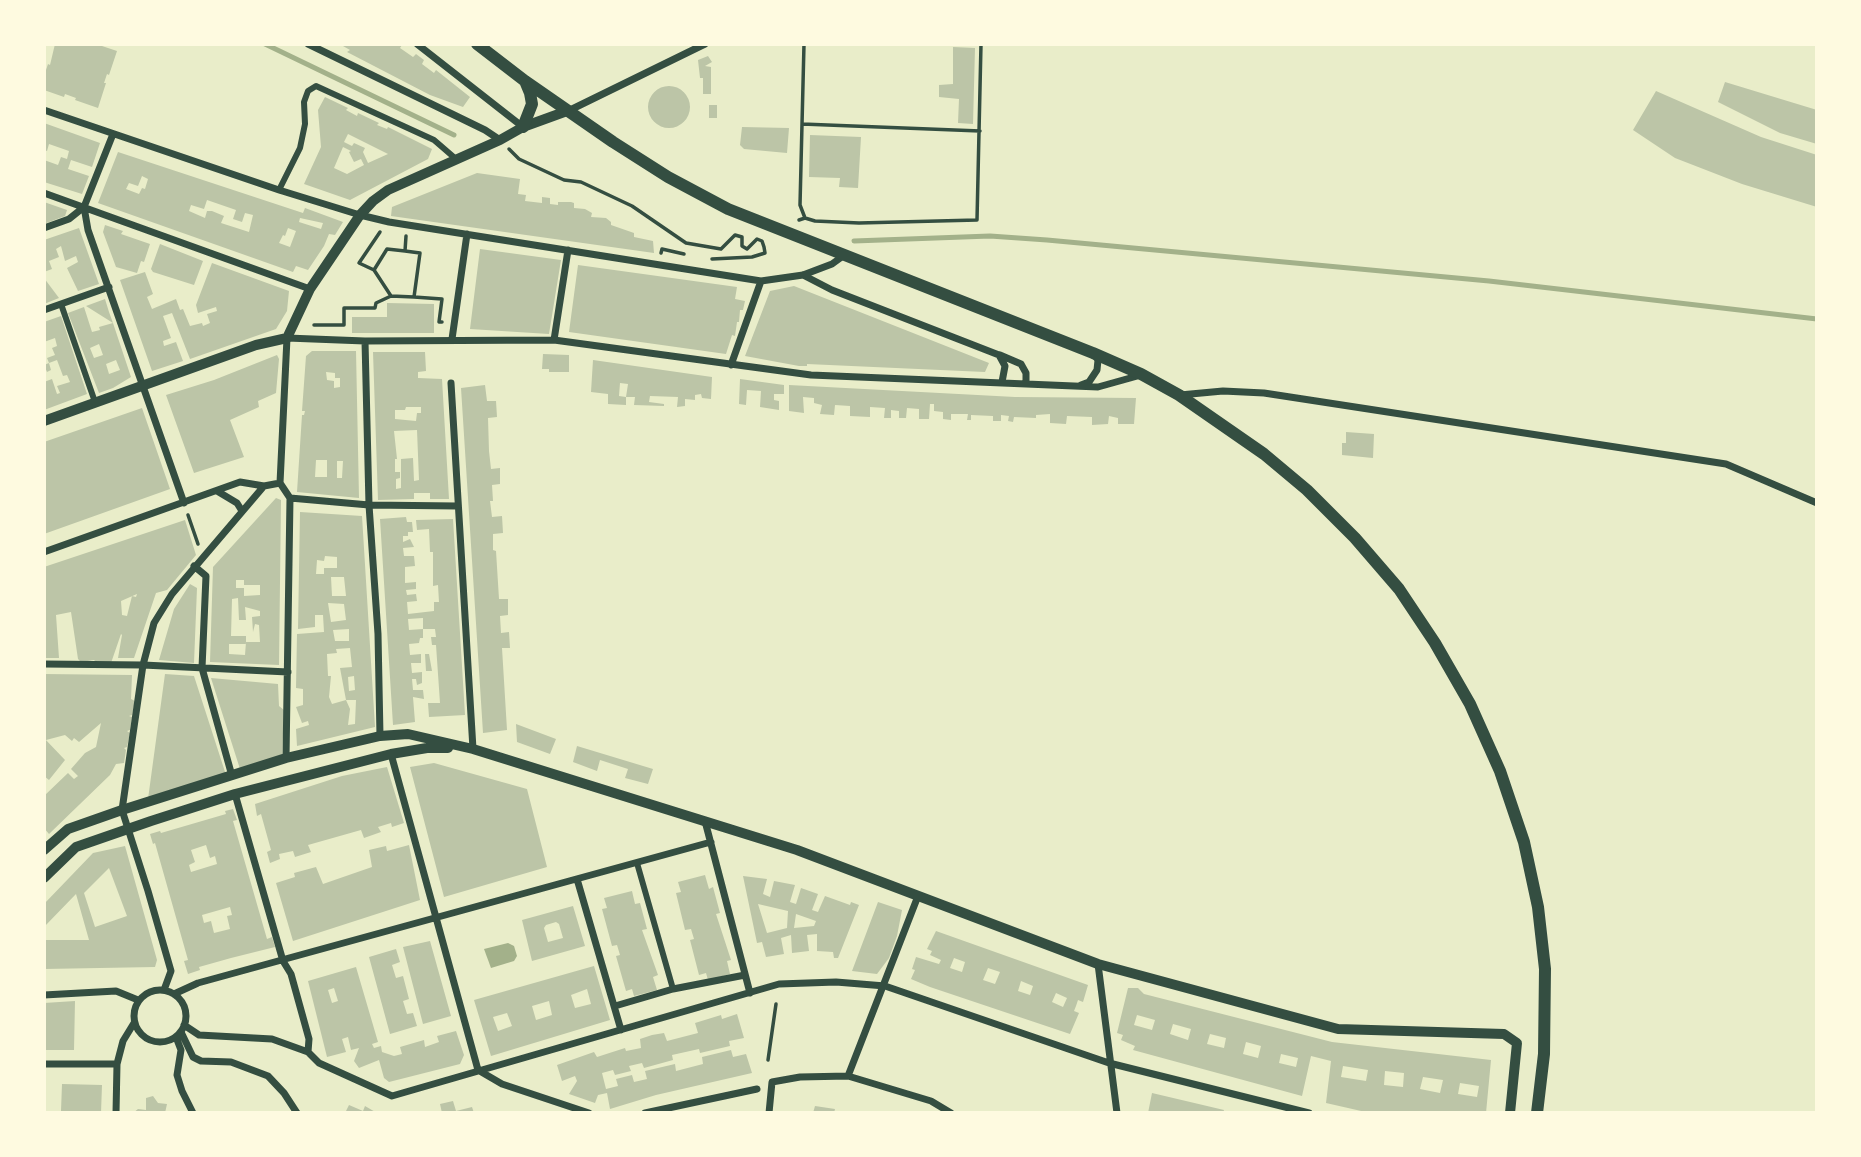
<!DOCTYPE html>
<html>
<head>
<meta charset="utf-8">
<style>
	body { margin:0 }
	#map { position:relative; width:1861px; height:1157px; overflow:hidden; background:#e9edc9; font-family:Jost,sans-serif }
	canvas { display:block }
	.frame { position:absolute; inset:0; border:46px solid #fefae0; pointer-events:none }
</style>
</head>
<body>
<div id="map">
<canvas width="1861" height="1157"></canvas>
<div class="frame"></div>
</div>
<script>
const g = document.querySelector('canvas').getContext('2d');
g.lineJoin = 'round';
function paint(path, color) { g.fillStyle = color; g.fill(path, 'evenodd'); }
const toPath = rows => new Path2D(rows.map(r => 'M' + r).join(''));
function stroke(path, color, width, dash) { g.strokeStyle = color; g.lineWidth = width; g.lineCap = dash ? 'butt' : 'round'; g.setLineDash(dash || []); g.stroke(path); }
paint(toPath([
	[508,943,514,946,517,956,514,961,491,968,484,949]
]), '#a3b18a');
stroke(toPath([
	[265,44,454,135],
	[854,241,990,236,1047,240,1489,281,1817,319]
]), '#a3b18a', 5);
paint(toPath([
	[55,44,92,46,96,44,117,51,109,75,107,74,104,83,106,83,98,108,75,100,76,98,65,94,64,97,44,90,44,76,48,64,50,65],
	[344,44,400,44,402,45,400,48,413,57,416,54,424,60,422,64,434,73,436,70,470,97,463,107,430,95,347,52,350,50,343,46],
	[953,47,975,48,973,124,958,123,959,99,939,97,939,85,953,84],
	[708,56,712,62,705,66,711,67,711,94,703,94,703,78,700,78,698,60],
	[1725,82,1817,110,1817,144,1780,133,1718,102],
	'648 107a21 21 0 1 1 42 0a21 21 0 1 1-42 0Z',
	[1656,91,1761,137,1817,155,1817,207,1742,184,1675,158,1633,130],
	[325,97,348,108,346,110,357,116,358,113,379,123,377,125,387,129,388,127,432,149,428,159,350,200,304,184,321,147,318,110],
	[348,134,388,154,368,163,363,152,365,148,354,143,352,146,344,142],
	[343,147,351,151,349,152,354,162,361,159,364,165,347,174,334,168],
	[709,105,717,105,717,118,709,118],
	[44,123,100,143,92,167,71,160,68,169,89,176,82,194,44,182,44,160,58,165,61,157,67,159,69,151,49,144,47,151,44,150],
	[742,127,789,128,787,153,744,149,740,145],
	[810,135,861,137,858,188,839,187,840,178,809,177],
	[118,152,303,213,305,208,343,222,335,235,329,234,324,246,308,270,296,266,293,272,98,203],
	[142,176,148,179,145,189,142,188,139,194,126,189,129,183,138,186],
	[207,200,236,210,233,219,242,222,245,213,253,215,249,232,221,223,224,216,212,211,207,211,205,218,189,211,191,205,204,209],
	[300,218,323,223,321,229,299,222],
	[288,228,296,231,290,247,279,243,283,235,285,236],
	[477,173,520,179,518,194,526,195,525,201,542,203,542,197,550,198,550,204,558,205,558,202,571,202,574,203,574,208,585,209,592,213,591,217,606,218,611,222,611,225,634,233,634,237,653,241,654,253,391,216,392,207],
	[44,202,67,210,65,216,44,224],
	[105,225,123,231,121,234,150,244,144,262,141,261,137,273,116,267,103,232],
	[79,228,99,284,78,291,67,268,78,262,76,256,65,261,61,246,56,249,59,257,49,261,52,269,44,272,44,240],
	[160,244,203,261,194,285,153,272,151,269],
	[480,249,561,260,549,334,470,329],
	[212,263,289,291,287,311,276,329,190,359,172,313,163,316,171,338,163,341,164,346,176,342,183,361,152,371,120,280,145,272,153,294,147,297,152,309,176,299,180,310,183,309,190,326,202,323,203,326,210,323,207,314,217,311,216,307,198,313,196,305],
	[578,265,737,287,735,299,745,301,743,310,740,310,739,322,737,322,735,336,732,335,726,354,569,332],
	[44,278,59,298,44,304],
	[794,286,989,363,985,372,807,364,807,366,799,366,745,356,770,291],
	[105,299,109,312,113,323,86,306],
	[387,303,434,304,434,333,352,333,352,317,387,317],
	[84,307,92,332,100,330,99,327,113,323,131,377,113,388,99,393,68,313],
	[99,344,103,355,94,358,90,348],
	[116,360,120,370,109,374,106,364],
	[61,316,87,394,44,410,44,382,52,379,57,394,60,393,57,386,70,382,67,375,63,376,57,360,49,363,51,370,47,372,44,365,49,363,47,358,55,355,52,348,57,346,55,338,44,342,44,322],
	[312,351,356,351,359,498,297,492,302,415,304,415,305,411,302,411,306,356],
	[326,372,335,373,335,378,340,378,340,387,334,388,334,381,327,380],
	[316,460,327,460,327,477,315,477],
	[337,461,343,461,342,478,337,478],
	[373,352,425,352,426,371,418,372,418,378,442,379,449,499,430,499,430,493,414,493,414,499,378,500],
	[406,407,421,407,421,413,417,413,416,421,395,419,395,410,405,410],
	[417,430,419,480,414,481,413,458,401,459,401,488,396,489,396,479,400,478,400,472,395,472,395,459,397,459,394,431],
	[543,354,569,355,569,372,549,372,549,369,542,369],
	[277,355,279,359,276,393,258,401,259,407,230,420,244,457,194,473,166,395,214,380],
	[593,360,712,377,711,399,702,398,701,394,695,395,695,400,685,399,685,406,677,407,678,397,650,396,649,402,664,404,664,406,634,405,635,397,626,397,628,384,620,383,619,396,626,397,626,405,608,404,608,394,591,392],
	[740,379,784,385,784,394,774,394,774,400,779,401,779,410,760,407,761,391,747,390,746,405,739,404],
	[485,385,487,401,496,401,497,417,488,418,489,451,491,469,500,468,500,484,492,485,493,501,490,501,492,517,502,516,503,533,493,534,493,550,496,551,499,599,508,599,508,615,500,616,501,633,509,632,510,648,502,648,507,730,483,733,461,388],
	[789,385,1015,397,1136,398,1134,424,1118,424,1118,418,1109,416,1108,424,1092,425,1092,417,1067,416,1066,424,1050,423,1050,414,1036,415,1036,418,1014,417,1013,422,1008,421,1009,416,1001,415,1001,421,993,421,993,416,971,415,971,420,967,420,968,414,951,414,951,420,943,419,943,412,934,411,934,404,930,404,929,419,919,419,919,409,907,408,906,418,899,418,899,411,891,410,891,418,884,418,885,408,870,407,870,417,850,416,850,406,835,405,834,415,820,414,822,405,814,403,814,398,803,397,804,413,789,411],
	[142,408,170,489,44,534,44,442],
	[1346,432,1374,434,1373,458,1342,455,1342,443,1346,443],
	[276,498,281,500,279,665,210,662,213,567],
	[236,580,244,580,244,585,260,585,260,595,244,596,244,588,236,588],
	[238,598,239,620,246,620,245,607,260,611,260,616,252,617,253,632,255,624,259,625,260,642,246,642,245,655,229,654,229,644,246,644,246,636,231,636,232,599],
	[300,512,362,516,375,727,297,746,296,729,309,725,308,721,302,723,296,707,303,705,303,689,296,688,297,634,324,632,323,615,315,615,315,627,298,629],
	[325,556,337,557,337,568,324,568,324,574,316,574,317,560,324,561],
	[331,577,344,577,346,596,332,596],
	[328,603,344,604,346,620,331,622],
	[349,629,349,641,335,641,333,630],
	[350,648,352,667,340,668,346,700,356,700,355,724,348,725,350,709,346,700,332,704,329,697,331,676,328,676,327,654,337,653,336,649],
	[354,676,355,690,349,691,348,677],
	[406,517,407,522,412,522,413,532,408,532,408,536,403,536,403,542,410,539,414,547,403,548,404,556,414,556,415,566,405,567,405,583,416,582,416,589,406,590,407,595,416,594,417,601,407,602,408,614,434,611,434,602,439,602,438,585,433,586,433,552,430,552,429,529,417,530,416,520,453,519,465,715,429,717,428,703,440,703,436,645,432,645,431,637,436,637,435,629,423,629,423,618,408,619,409,630,423,629,423,638,420,638,419,643,409,644,410,655,421,654,421,663,411,663,412,673,422,672,422,683,417,685,416,679,412,679,413,690,423,690,424,699,413,697,415,722,393,725,380,519],
	[185,520,196,555,167,590,156,593,134,658,118,658,122,635,121,634,111,663,97,663,94,660,81,662,78,659,71,612,56,615,59,658,44,658,44,623,46,623,44,618,44,567],
	[137,594,136,597,132,596,127,616,122,615,121,601],
	[190,584,197,588,194,663,159,660,174,609],
	[425,654,429,654,432,671,426,671],
	[44,674,132,675,131,699,135,701,132,715,129,716,132,717,130,730,127,731,130,733,127,747,124,748,126,750,124,763,116,764,110,775,49,834,44,828,44,796,68,773,74,779,78,776,71,769,85,753,96,747,101,723,79,742,74,738,72,741,65,735,46,740],
	[165,674,194,676,226,775,148,799],
	[211,678,278,684,279,706,284,710,282,757,240,769],
	[516,724,556,739,550,754,517,742],
	[44,738,65,760,49,780,44,776],
	[577,746,653,769,648,784,625,778,628,769,600,760,597,771,573,762],
	[434,763,527,789,547,867,444,897,410,767],
	[387,767,404,823,392,827,391,823,378,827,381,832,364,838,361,830,308,845,311,852,295,857,293,851,279,854,280,859,270,863,267,852,271,850,261,814,257,816,255,804,342,776],
	[233,809,237,820,233,821,267,939,272,937,275,947,231,958,199,967,200,970,188,974,184,961,188,960,155,843,153,844,150,834,160,831,161,833,226,814,225,811],
	[206,845,210,858,215,856,217,864,191,872,189,865,195,862,191,850],
	[230,907,232,915,227,916,230,929,214,933,211,921,204,923,202,915],
	[409,845,420,900,293,941,276,883,295,877,294,873,316,867,323,884,372,867,369,850,386,846,387,851],
	[125,846,157,960,155,967,44,969,44,940,89,940,76,894,44,927,44,904,93,853],
	[109,868,127,916,95,927,84,893],
	[705,875,709,889,713,887,720,913,716,914,731,960,727,961,730,974,708,980,706,973,699,975,690,940,694,939,691,929,685,930,676,893,681,892,678,882],
	[743,876,767,879,763,894,770,897,774,881,795,885,790,902,796,904,801,888,818,894,812,910,818,912,825,896,850,905,851,902,859,905,838,958,834,958,833,952,817,951,817,934,807,935,809,951,792,953,791,935,781,938,784,954,766,957,762,942,757,943],
	[758,904,788,911,787,928,767,933],
	[796,914,816,921,814,926,794,928],
	[632,891,635,904,640,903,647,929,642,930,658,975,653,977,657,990,634,996,632,989,626,991,616,956,620,955,617,945,612,946,602,909,607,908,604,898],
	[878,902,902,910,897,936,889,958,877,974,852,971],
	[573,906,585,946,532,961,522,920],
	[556,922,559,924,563,938,548,942,544,928,546,925],
	[936,931,1088,985,1083,1002,1078,1000,1076,1006,1074,1011,1079,1013,1070,1034,930,987,911,979,915,970,912,969,916,957,939,964,941,960,930,955,932,951,927,949],
	[954,958,965,962,962,972,950,968],
	[988,968,1000,972,995,984,983,980],
	[1021,981,1033,986,1030,995,1018,991],
	[1056,993,1067,998,1063,1007,1052,1002],
	[430,941,451,1016,423,1024,403,947],
	[396,949,400,962,392,965,396,978,403,976,409,999,403,1001,407,1014,413,1013,417,1026,390,1034,369,957],
	[594,966,610,1020,491,1056,474,1000],
	[587,989,591,1004,575,1008,571,995],
	[549,1001,552,1015,536,1020,532,1006],
	[507,1013,512,1026,498,1031,493,1017],
	[356,967,378,1042,372,1044,374,1048,381,1046,382,1052,394,1056,402,1054,400,1047,424,1040,425,1047,439,1042,437,1036,456,1031,464,1055,460,1064,389,1082,384,1078,379,1060,359,1068,354,1061,359,1048,351,1050,348,1037,342,1039,346,1052,327,1057,308,981],
	[334,988,338,1001,332,1003,328,990],
	[1128,988,1138,988,1144,994,1332,1042,1491,1060,1486,1113,1370,1113,1326,1103,1331,1061,1311,1056,1302,1096,1133,1050,1135,1046,1121,1040,1123,1035,1117,1033],
	[1137,1015,1155,1020,1152,1030,1134,1025],
	[1173,1024,1191,1029,1188,1040,1170,1034],
	[1210,1034,1226,1038,1224,1048,1207,1044],
	[1246,1042,1261,1046,1258,1058,1243,1054],
	[1281,1054,1298,1058,1296,1067,1279,1063],
	[1343,1066,1368,1070,1366,1081,1341,1077],
	[1385,1071,1404,1073,1403,1087,1384,1085],
	[1423,1077,1443,1080,1440,1093,1420,1089],
	[1460,1083,1479,1086,1477,1097,1458,1094],
	[75,1001,74,1050,44,1050,44,1003],
	[737,1014,744,1038,729,1041,730,1046,700,1053,699,1049,672,1055,673,1060,644,1068,642,1063,629,1066,631,1071,615,1075,613,1070,602,1073,606,1089,618,1086,616,1079,632,1075,634,1082,647,1079,645,1071,675,1064,676,1071,703,1064,702,1057,731,1050,733,1057,746,1054,752,1073,656,1095,610,1109,607,1093,598,1095,595,1103,569,1094,577,1081,575,1076,562,1081,557,1065,594,1052,597,1057,625,1048,626,1051,641,1048,640,1039,652,1035,664,1033,667,1041,698,1033,695,1023,721,1015,722,1019],
	[62,1084,102,1085,101,1113,68,1113,69,1111,61,1111],
	[1152,1093,1224,1110,1223,1113,1148,1113],
	[153,1096,158,1103,167,1104,165,1113,133,1113,138,1109,146,1110,146,1098],
	[453,1101,456,1111,472,1107,474,1113,442,1113,440,1104],
	[349,1105,363,1111,365,1106,377,1113,345,1113],
	[815,1106,835,1109,834,1113,813,1113]
]), '#bcc5a7');
stroke(toPath([
	[804,44,800,205,805,218],
	[802,124,980,131],
	[509,149,519,159,564,180,581,182,632,206,686,243,721,249,735,235,742,237,742,246,747,249,757,239,762,241,764,247,765,253,752,257,712,259],
	[799,220,805,218,815,221,859,223,977,220,981,44],
	[406,236,405,251,420,253,414,297,442,299,439,322,442,322],
	[405,251,387,249,374,270,391,296,414,297],
	[661,253,662,249,684,254],
	[374,270,359,263,380,232],
	[314,325,344,325,344,308,375,308,376,303,391,296],
	[188,515,198,544],
	[768,1060,776,1004]
]), '#344e41', 3.5);
stroke(toPath([
	[279,190,300,148,305,124,304,102,308,91,316,86,434,140,456,159],
	[61,304,95,402],
	[637,863,673,989]
]), '#344e41', 6);
stroke(toPath([
	[308,44,485,130,500,140],
	[417,44,523,127],
	[44,110,279,190,360,215,389,222,761,281,803,275,832,264,843,256],
	[568,111,705,44],
	[113,134,84,207,88,230,184,503],
	[44,193,310,289],
	[44,228,69,219,84,207],
	[803,275,832,290,999,355,1005,366,1002,382],
	[44,310,109,287],
	[452,339,467,234],
	[554,340,568,250],
	[365,341,369,505,378,634,380,736],
	[1000,355,1021,364,1026,373,1026,383],
	[731,365,761,281],
	[451,383,473,749],
	[1081,385,1089,382,1097,370,1098,360,1094,354],
	[1180,395,1223,391,1264,393,1726,464,1817,503],
	[217,491,237,503,242,511],
	[290,498,369,505,457,506],
	[44,552,240,482,264,486],
	[194,566,206,576,202,668,232,776],
	[44,664,143,665,288,672],
	[391,754,478,1070],
	[286,758,290,498,280,483,287,338,365,341,554,340,811,375,1098,387,1141,375],
	[235,794,283,961,291,974,309,1039,308,1052],
	[705,821,750,993],
	[577,879,621,1030],
	[1098,964,1117,1113],
	'134 1016a26 26 0 1 1 52 0a26 26 0 1 1-52 0Z',
	[164,990,171,971,148,891,122,810,143,665,154,623,172,594,264,486,280,483],
	[174,994,198,983,711,842],
	[44,995,116,991,138,1000],
	[615,1006,673,989,745,975],
	[184,1025,199,1035,272,1039,308,1052,319,1063,392,1096,779,984,836,982,885,986,1109,1063,1309,1113],
	[181,1032,193,1057,201,1061,231,1062,268,1076,284,1093,297,1113],
	[176,1037,181,1050,177,1075,182,1091,193,1113],
	[44,1064,117,1064],
	[478,1070,502,1084,589,1113],
	[848,1076,918,896],
	[116,1113,117,1064,123,1041,134,1023],
	[645,1113,757,1089],
	[769,1113,772,1082,800,1077,848,1076,931,1101,951,1113]
]), '#344e41', 7);
stroke(toPath([
	[44,421,256,345,287,338,310,289,360,215,373,201,388,190,500,140,523,127,567,111],
	[44,850,68,829,122,810,286,758,380,736,408,734,473,749,797,850,1098,964,1338,1029,1504,1034,1517,1043,1510,1113],
	[44,878,76,847,151,821,235,794,391,754,427,748,448,748]
]), '#344e41', 10);
stroke(toPath([
	[477,44,525,81,613,142,668,177,728,209,1093,353,1141,374,1179,395,1264,454,1307,490,1355,538,1399,589,1435,643,1470,704,1500,771,1524,842,1538,907,1545,969,1544,1054,1537,1113],
	[523,127,532,104,530,93,525,81]
]), '#344e41', 12);
</script>
</body>
</html>
